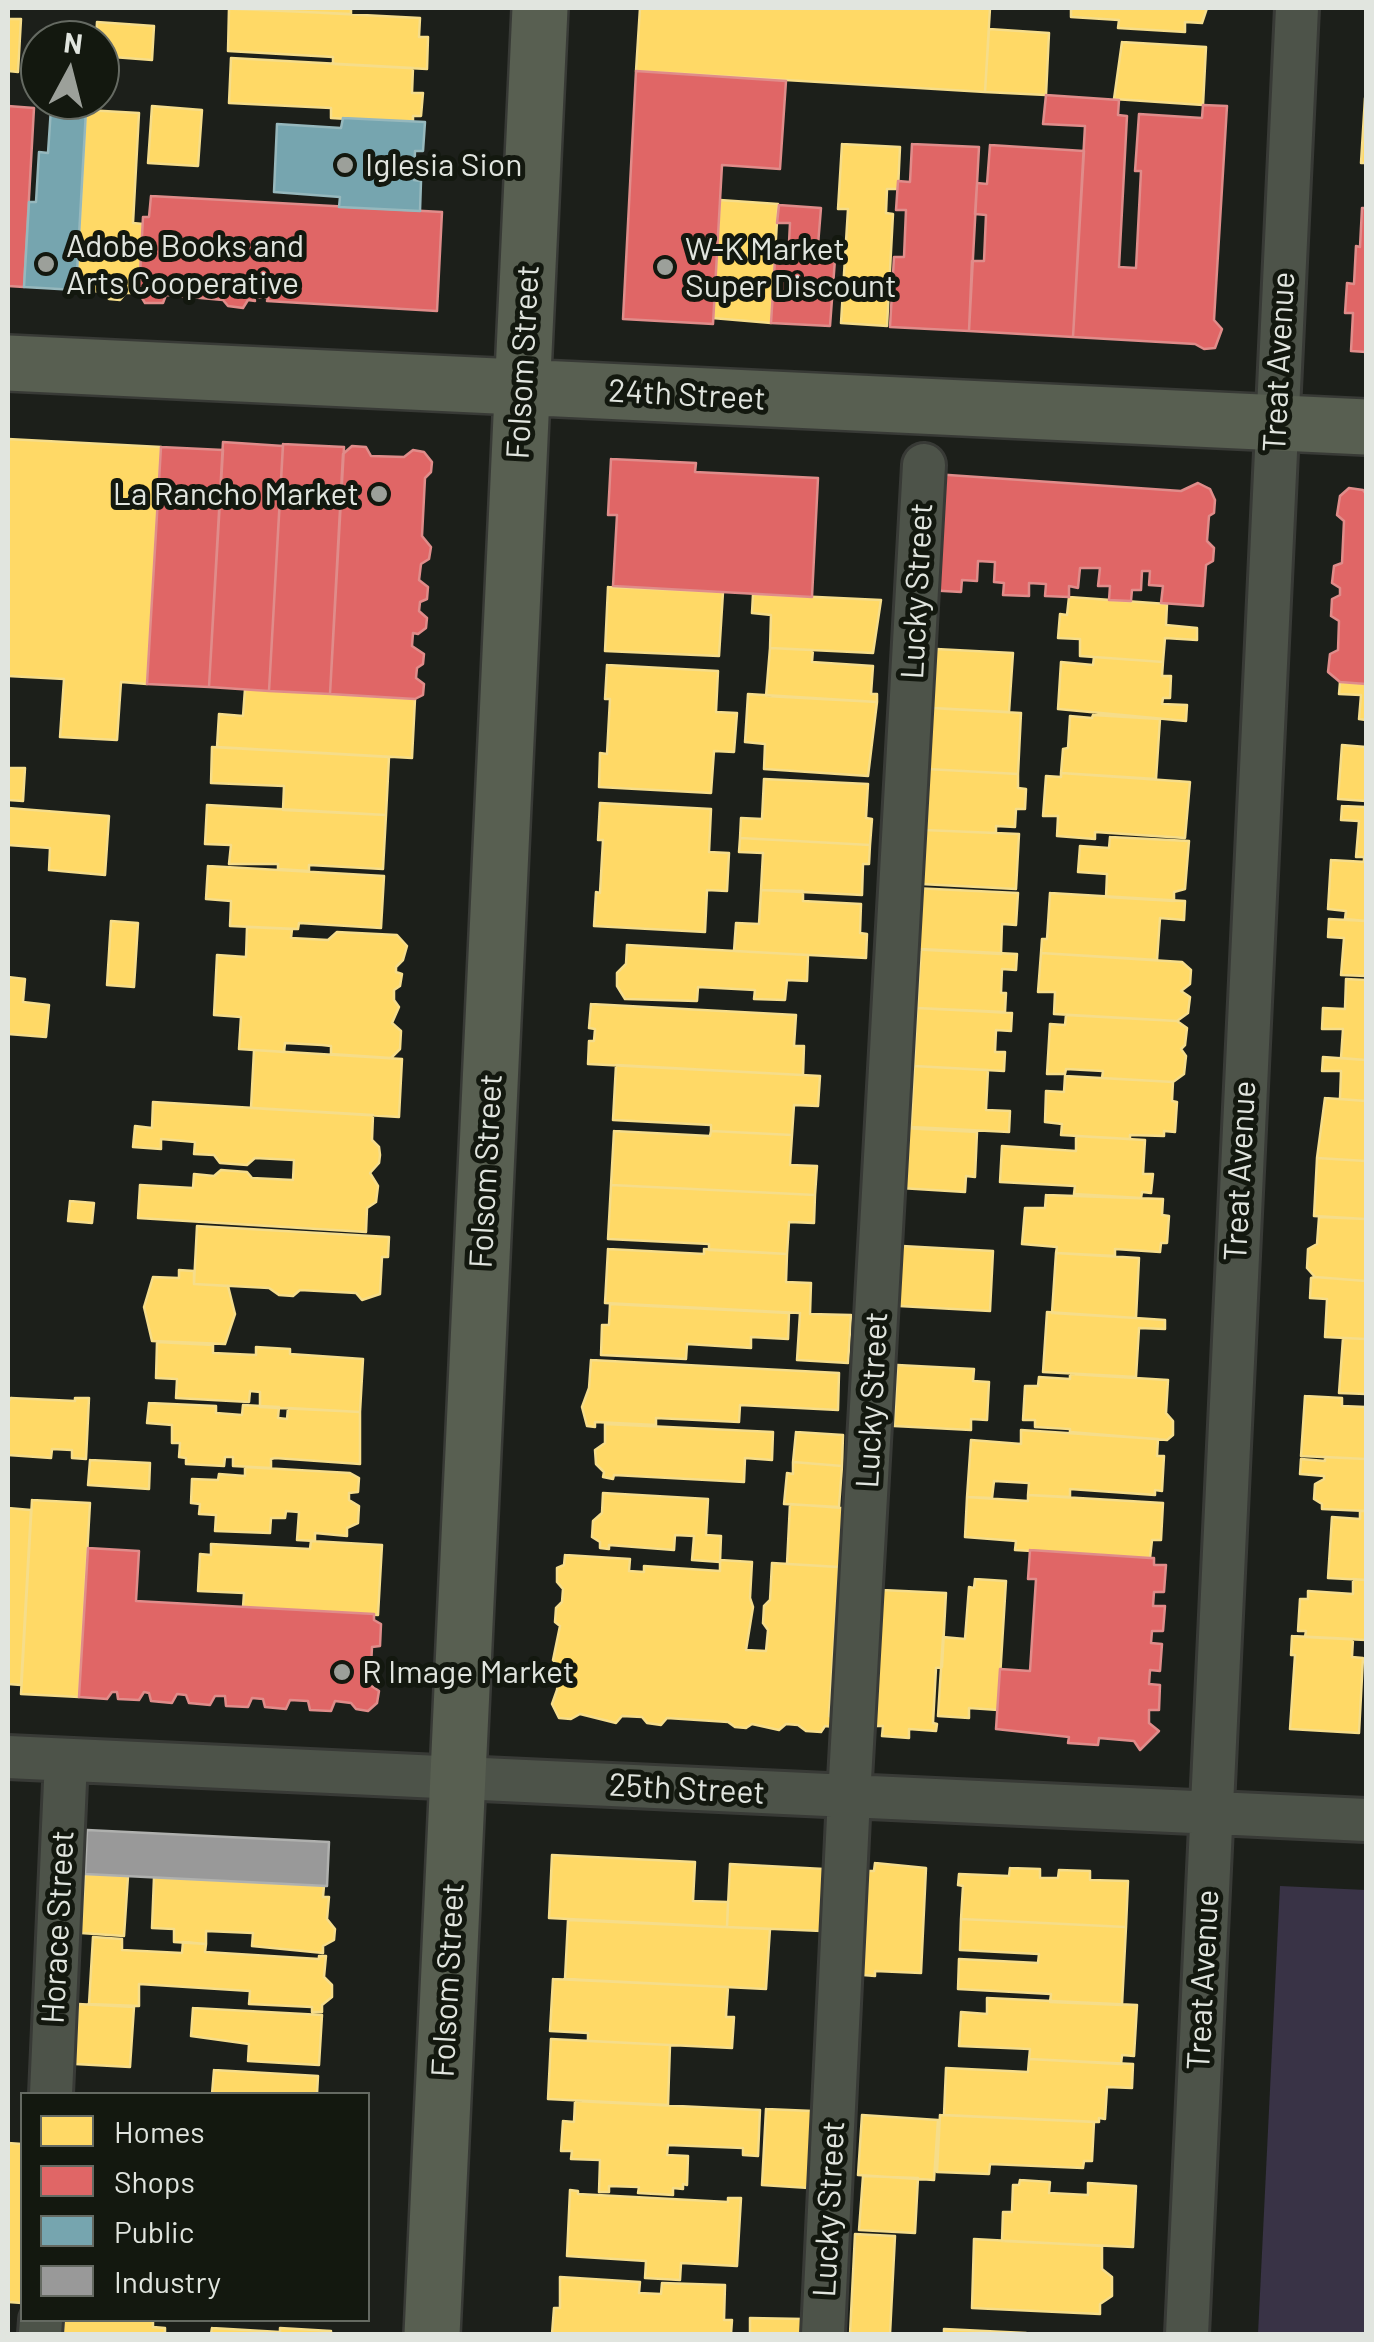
<!DOCTYPE html>
<html>
<head>
<meta charset="utf-8">
<style>
	body { margin:0 }
	#map { position:relative; width:1374px; height:2342px; overflow:hidden; background:#1c1f1a; font-family:Barlow,sans-serif }
	canvas { display:block }
	.frame { position:absolute; inset:0; border:10px solid #e1e5df; pointer-events:none }
	.legend { position:absolute; left:20px; top:2092px; width:350px; height:230px; box-sizing:border-box; background:#13180f; border:2px solid #656a62; margin:0; padding:12px 18px; list-style:none; font-size:30px; color:#e1e5df }
	.legend li { display:flex; align-items:center; gap:20px; height:50px }
	.legend b { width:50px; border:2px solid #656a62 }
	.north { position:absolute; left:20px; top:20px; width:100px; height:100px; box-sizing:border-box; background:#13180f; border:2px solid #656a62; border-radius:50%; rotate:7deg; font-size:28px; font-weight:700; line-height:40px; text-align:center; color:#e1e5df }
	.north::after { content:''; display:block; margin:auto; width:35px; height:45px; background:#9ca09a; clip-path:polygon(50% 0,100% 100%,50% 72%,0 100%) }
</style>
</head>
<body>
<div id="map">
<canvas width="1374" height="2342"></canvas>
<div class="frame"></div>
<ul class="legend">
<li><b style="height:28px;background:#ffd966"></b>Homes</li>
<li><b style="height:28px;background:#e06666"></b>Shops</li>
<li><b style="height:28px;background:#76a5af"></b>Public</li>
<li><b style="height:28px;background:#999"></b>Industry</li>
</ul>
<div class="north">N</div>
</div>
<script>
const g = document.querySelector('canvas').getContext('2d');
g.lineJoin = 'round';
function paint(path, color) { g.fillStyle = color; g.fill(path, 'evenodd'); }
const toPath = rows => new Path2D(rows.map(r => 'M' + r).join(''));
function stroke(path, color, width, dash) { g.strokeStyle = color; g.lineWidth = width; g.lineCap = dash ? 'butt' : 'round'; g.setLineDash(dash || []); g.stroke(path); }
function label(font, color, halo, rows, align = 'center') {
  g.font = font + ' Barlow,sans-serif'; g.lineWidth = 10; g.setLineDash([]); g.textBaseline = 'middle'; g.strokeStyle = halo; g.fillStyle = color; for (const [text, x, y, turn = 0] of rows) {
    g.save(); g.translate(x, y); g.rotate((+turn || 0) * Math.PI / 180); g.textAlign = isNaN(turn) ? turn : align; if (halo) g.strokeText(text, 0, 0); g.fillText(text, 0, 0); g.restore();
  }
}
paint(toPath([
	[1280,1886,1366,1890,1366,2334,1258,2334]
]), '#393346');
const homes = toPath([
	[215,8,351,8,351,14,215,8],
	[229,8,420,18,419,37,428,37,427,69,333,64,333,57,228,51,229,8],
	[640,8,990,8,985,92,636,71,640,8],
	[1071,8,1207,8,1202,23,1185,22,1185,32,1118,28,1119,20,1071,17,1071,8],
	[8,19,21,19,18,72,8,71,8,19],
	[97,22,154,26,152,60,100,56,100,40,96,40,97,22],
	[989,29,1049,33,1046,95,985,92,989,29],
	[1122,42,1206,47,1203,105,1114,99,1122,42],
	[231,58,413,68,412,93,423,93,421,116,413,116,413,123,331,118,331,108,229,103,231,58],
	[1365,98,1366,98,1366,163,1361,163,1365,98],
	[152,106,202,110,198,166,148,163,152,106],
	[86,110,139,113,133,223,143,224,139,293,126,293,120,300,109,299,104,292,76,290,86,110],
	[842,144,900,147,898,189,887,189,886,213,893,214,887,326,841,323,848,209,838,209,842,144],
	[720,200,778,204,771,323,712,318,720,200],
	[8,439,161,447,147,684,121,682,117,740,60,737,64,679,8,676,8,439],
	[608,587,723,592,719,656,605,651,608,587],
	[753,594,881,600,873,653,770,648,771,615,752,613,753,594],
	[1069,597,1167,604,1166,625,1197,628,1197,640,1165,638,1163,662,1080,656,1080,639,1058,638,1060,614,1067,615,1069,597],
	[770,648,813,650,812,662,873,666,871,694,877,694,877,702,766,696,770,648],
	[936,649,1013,653,1009,712,933,708,936,649],
	[1094,657,1163,662,1162,676,1171,676,1170,698,1163,698,1162,704,1187,705,1186,721,1058,709,1061,662,1093,665,1094,657],
	[607,665,718,671,716,712,737,713,734,752,714,751,711,793,599,787,600,753,607,754,610,699,605,699,607,665],
	[1340,682,1366,684,1366,720,1359,719,1361,695,1339,694,1340,682],
	[245,689,415,699,412,758,217,747,219,714,243,716,245,689],
	[748,694,877,702,868,776,764,769,765,744,745,742,748,694],
	[931,708,1021,713,1018,774,927,769,931,708],
	[1093,715,1160,719,1156,779,1061,773,1063,749,1068,748,1070,716,1092,718,1093,715],
	[1342,745,1366,747,1366,801,1338,799,1342,745],
	[212,747,389,757,386,815,283,810,284,786,211,783,212,747],
	[8,768,25,768,23,801,8,800,8,768],
	[927,769,1018,774,1018,788,1026,789,1025,809,1016,809,1015,827,996,826,996,833,924,830,927,769],
	[1061,773,1190,782,1185,838,1095,832,1095,839,1057,836,1058,816,1043,816,1046,776,1061,777,1061,773],
	[764,779,868,784,866,818,872,819,870,845,740,838,741,818,762,819,764,779],
	[600,803,711,809,709,852,729,853,727,891,707,890,705,932,594,926,596,892,600,893,603,840,598,840,600,803],
	[207,805,386,815,383,869,309,865,309,871,278,869,278,864,229,864,231,845,205,844,207,805],
	[1342,806,1366,807,1366,862,1364,862,1364,857,1356,857,1359,821,1341,820,1342,806],
	[8,808,109,816,105,875,49,870,50,848,8,845,8,808],
	[924,830,1019,834,1016,889,921,884,924,830],
	[1110,837,1189,841,1185,889,1174,892,1174,901,1106,897,1107,874,1078,872,1080,846,1109,848,1110,837],
	[740,838,870,845,869,864,863,864,862,895,761,890,763,853,739,852,740,838],
	[1331,860,1366,862,1366,921,1345,919,1346,911,1328,909,1331,860],
	[208,866,384,876,381,928,299,923,298,929,230,926,231,901,206,899,208,866],
	[913,888,1018,893,1016,925,1002,924,1001,954,909,949,913,888],
	[761,890,803,891,803,901,861,904,860,933,867,934,866,958,734,951,736,923,759,924,761,890],
	[1050,893,1185,901,1184,920,1160,918,1157,960,1041,953,1042,939,1047,939,1050,893],
	[1329,919,1366,921,1366,976,1341,975,1344,938,1328,937,1329,919],
	[111,921,138,923,134,987,107,985,111,921],
	[247,927,292,929,291,938,328,940,337,932,397,935,407,946,403,960,396,967,396,972,402,974,400,986,394,990,394,1000,399,1007,392,1023,401,1031,400,1049,391,1058,331,1054,331,1046,322,1045,285,1043,284,1052,239,1049,241,1017,214,1015,217,955,246,957,247,927],
	[627,945,808,955,807,981,787,980,785,1000,754,999,755,990,698,987,697,1001,625,999,617,986,617,973,626,964,627,945],
	[921,949,1017,954,1016,970,1002,969,1001,993,1006,993,1005,1012,917,1008,921,949],
	[1041,953,1182,962,1191,970,1190,984,1181,991,1190,997,1188,1013,1177,1021,1054,1014,1055,992,1038,992,1041,953],
	[8,977,25,979,23,1002,49,1005,46,1037,8,1034,8,977],
	[1346,979,1366,980,1366,1060,1341,1058,1343,1029,1322,1029,1323,1008,1345,1009,1346,979],
	[591,1004,796,1015,794,1046,804,1046,803,1075,588,1064,589,1041,594,1041,595,1029,589,1028,591,1004],
	[917,1008,1012,1013,1011,1031,996,1030,995,1052,1005,1052,1004,1071,914,1066,917,1008],
	[1066,1015,1177,1021,1187,1028,1185,1045,1181,1049,1186,1056,1184,1074,1173,1082,1102,1078,1103,1071,1066,1069,1065,1074,1047,1074,1050,1024,1065,1025,1066,1015],
	[254,1050,402,1059,399,1117,251,1108,254,1050],
	[1323,1057,1366,1060,1366,1101,1340,1099,1341,1071,1322,1071,1323,1057],
	[616,1065,820,1076,818,1106,794,1105,792,1135,711,1131,711,1125,613,1120,616,1065],
	[914,1066,988,1070,986,1110,1010,1111,1009,1132,911,1127,914,1066],
	[1065,1076,1173,1082,1172,1101,1177,1102,1175,1132,1164,1131,1164,1136,1130,1135,1130,1139,1061,1135,1062,1124,1045,1122,1046,1091,1064,1092,1065,1076],
	[1325,1098,1366,1101,1366,1161,1317,1158,1325,1098],
	[153,1102,373,1115,372,1140,379,1147,380,1155,379,1163,370,1173,378,1186,376,1202,367,1208,366,1232,138,1218,140,1185,193,1188,194,1174,214,1176,221,1170,247,1172,252,1178,293,1180,294,1160,255,1158,247,1165,220,1163,214,1155,194,1154,195,1142,161,1139,161,1149,133,1147,135,1126,152,1128,153,1102],
	[903,1128,977,1132,975,1177,966,1176,965,1192,900,1188,903,1128],
	[614,1131,710,1136,711,1131,792,1135,790,1165,817,1166,815,1195,611,1185,614,1131],
	[1076,1136,1145,1140,1143,1174,1153,1174,1151,1193,1142,1192,1141,1198,1074,1194,1075,1186,1000,1182,1002,1146,1076,1151,1076,1136],
	[1317,1158,1366,1161,1366,1219,1314,1216,1317,1158],
	[611,1185,815,1195,814,1223,789,1222,787,1254,709,1250,709,1244,608,1239,611,1185],
	[1046,1195,1163,1199,1162,1215,1169,1216,1167,1243,1161,1243,1160,1252,1115,1249,1115,1256,1056,1253,1057,1247,1022,1244,1025,1208,1045,1208,1046,1195],
	[70,1201,94,1203,92,1223,68,1221,70,1201],
	[1319,1217,1366,1219,1366,1281,1315,1277,1307,1268,1308,1249,1317,1244,1319,1217],
	[197,1226,389,1237,388,1257,382,1257,380,1294,362,1300,356,1293,300,1290,293,1296,279,1295,269,1288,194,1284,197,1226],
	[902,1246,993,1251,990,1311,899,1306,902,1246],
	[608,1249,704,1254,704,1249,787,1254,786,1282,811,1283,810,1314,851,1315,848,1363,797,1360,800,1313,605,1303,608,1249],
	[1056,1253,1139,1258,1136,1318,1052,1313,1056,1253],
	[179,1270,194,1271,194,1284,228,1286,235,1314,225,1344,152,1341,144,1307,153,1277,179,1278,179,1270],
	[1315,1277,1366,1281,1366,1339,1325,1337,1327,1299,1310,1298,1311,1278,1315,1277],
	[610,1304,789,1313,788,1339,751,1337,751,1348,687,1344,686,1359,601,1355,602,1325,609,1325,610,1304],
	[1047,1312,1165,1320,1165,1329,1139,1328,1136,1377,1043,1372,1047,1312],
	[1343,1338,1366,1339,1366,1394,1339,1393,1343,1338],
	[157,1342,213,1345,213,1353,256,1355,256,1347,290,1349,290,1354,363,1359,360,1412,260,1407,260,1392,250,1391,249,1402,176,1398,177,1379,156,1378,157,1342],
	[591,1360,839,1373,838,1410,740,1405,739,1422,656,1418,656,1425,595,1422,595,1427,587,1426,582,1407,589,1388,591,1360],
	[897,1365,974,1369,973,1381,989,1382,987,1420,971,1419,971,1430,894,1426,897,1365],
	[1070,1374,1168,1380,1166,1413,1173,1421,1173,1435,1167,1440,1070,1432,1070,1429,1035,1427,1035,1420,1023,1420,1025,1386,1038,1386,1039,1377,1070,1379,1070,1374],
	[1305,1396,1342,1398,1342,1406,1366,1407,1366,1459,1301,1456,1305,1396],
	[11,1398,75,1401,75,1398,89,1398,86,1459,72,1458,72,1450,52,1449,51,1458,8,1455,8,1402,11,1398],
	[149,1403,216,1406,216,1413,242,1415,243,1405,279,1407,278,1418,287,1419,288,1408,360,1412,360,1464,275,1458,271,1459,271,1468,233,1466,233,1457,225,1457,224,1466,186,1464,186,1458,179,1457,180,1443,172,1443,172,1425,147,1423,149,1403],
	[605,1424,773,1432,772,1460,745,1458,744,1482,614,1475,613,1479,603,1477,604,1472,596,1464,595,1450,605,1443,605,1424],
	[1021,1430,1158,1439,1157,1456,1164,1456,1162,1491,1155,1490,1155,1495,1070,1489,1070,1497,1028,1495,1029,1483,994,1481,992,1498,967,1497,971,1440,1021,1444,1021,1430],
	[796,1432,843,1435,842,1466,793,1462,796,1432],
	[1325,1457,1366,1459,1366,1511,1322,1509,1322,1504,1314,1499,1315,1484,1324,1479,1324,1476,1300,1474,1301,1459,1325,1461,1325,1457],
	[90,1460,150,1463,149,1489,88,1485,90,1460],
	[793,1462,842,1466,839,1507,784,1504,787,1473,793,1474,793,1462],
	[245,1467,350,1473,359,1478,358,1492,349,1493,349,1500,359,1506,358,1523,347,1528,347,1536,315,1533,315,1541,297,1540,299,1512,286,1511,285,1518,271,1518,270,1533,215,1531,216,1515,199,1514,200,1504,191,1503,192,1479,218,1480,219,1474,245,1476,245,1467],
	[603,1493,708,1499,706,1535,721,1536,720,1562,692,1560,694,1536,675,1535,674,1550,609,1545,609,1549,600,1548,600,1542,592,1537,593,1521,602,1513,603,1493],
	[1028,1495,1163,1503,1161,1540,1152,1540,1150,1558,1015,1550,1016,1541,965,1537,967,1497,1028,1501,1028,1495],
	[32,1500,90,1503,79,1697,21,1694,32,1500],
	[790,1504,843,1508,839,1567,787,1564,790,1504],
	[8,1508,31,1510,21,1685,8,1684,8,1508],
	[1360,1511,1366,1511,1366,1580,1328,1578,1332,1517,1360,1519,1360,1511],
	[311,1541,382,1545,378,1615,243,1607,244,1593,198,1591,200,1554,211,1555,211,1544,310,1549,311,1541],
	[565,1555,630,1559,629,1571,644,1572,644,1566,720,1571,720,1560,752,1562,750,1598,753,1607,746,1650,766,1651,768,1630,763,1623,764,1606,770,1600,772,1563,839,1567,829,1716,835,1716,834,1727,825,1726,821,1732,806,1731,798,1725,786,1724,779,1730,752,1724,746,1728,735,1727,728,1722,667,1718,661,1725,647,1723,642,1717,622,1716,616,1723,580,1714,571,1719,559,1718,552,1704,557,1690,560,1667,553,1660,560,1626,555,1622,556,1608,562,1602,563,1589,557,1582,557,1568,564,1565,565,1555],
	[975,1579,1006,1581,998,1710,969,1708,969,1718,938,1716,943,1637,965,1639,969,1587,974,1588,975,1579],
	[1353,1579,1366,1580,1366,1640,1305,1637,1306,1631,1298,1631,1300,1599,1308,1599,1308,1591,1353,1594,1353,1579],
	[882,1590,946,1593,942,1667,936,1668,933,1723,937,1724,936,1731,909,1729,909,1738,882,1736,883,1726,873,1726,882,1590],
	[1292,1636,1353,1639,1352,1657,1363,1658,1359,1733,1290,1729,1295,1655,1291,1655,1292,1636],
	[552,1855,695,1862,693,1901,728,1902,727,1927,549,1918,552,1855],
	[875,1863,926,1868,921,1973,875,1971,875,1976,863,1975,865,1939,856,1937,858,1907,866,1907,868,1871,874,1871,875,1863],
	[730,1864,824,1869,822,1931,727,1927,730,1864],
	[1010,1868,1040,1869,1040,1878,1058,1878,1059,1870,1090,1871,1090,1880,1128,1881,1126,1927,961,1919,963,1886,958,1885,959,1874,1009,1876,1010,1868],
	[85,1874,128,1876,124,1936,81,1933,85,1874],
	[154,1877,324,1886,323,1897,329,1897,327,1919,335,1929,334,1940,323,1946,323,1953,252,1946,253,1933,206,1931,206,1944,174,1942,174,1929,152,1928,154,1877],
	[961,1919,1126,1927,1122,2005,1050,2002,1051,1994,958,1989,959,1959,1038,1963,1039,1954,960,1950,961,1919],
	[568,1920,770,1929,766,1989,565,1979,568,1920],
	[93,1937,122,1939,122,1950,182,1953,183,1942,206,1944,205,1952,319,1959,319,1956,326,1956,324,1977,332,1985,332,1997,322,2005,322,2012,312,2012,312,2007,249,2004,250,1991,139,1984,139,2006,89,2004,93,1937],
	[553,1979,728,1987,726,2017,734,2017,732,2048,588,2041,588,2033,550,2031,553,1979],
	[987,1998,1137,2005,1134,2056,1122,2055,1121,2064,1029,2059,1030,2049,959,2046,961,2012,987,2014,987,1998],
	[78,2004,134,2007,130,2067,75,2064,78,2004],
	[193,2008,322,2015,319,2065,248,2061,249,2044,191,2036,193,2008],
	[551,2039,670,2045,668,2105,548,2099,551,2039],
	[1029,2059,1133,2064,1132,2088,1107,2087,1105,2119,1099,2118,1099,2122,944,2115,946,2068,1028,2072,1029,2059],
	[214,2070,318,2076,317,2094,212,2094,214,2070],
	[575,2101,760,2110,758,2156,743,2155,743,2148,668,2145,667,2155,688,2156,687,2185,683,2184,683,2189,673,2188,673,2195,638,2193,639,2187,609,2186,609,2192,599,2192,600,2160,571,2159,572,2151,561,2151,563,2121,574,2122,575,2101],
	[766,2109,813,2111,809,2188,762,2185,766,2109],
	[862,2115,938,2120,934,2180,858,2175,862,2115],
	[940,2115,1094,2122,1092,2161,1084,2161,1083,2168,990,2164,989,2174,937,2172,940,2115],
	[8,2143,22,2144,22,2303,8,2302,8,2143],
	[863,2176,918,2178,915,2233,859,2230,863,2176],
	[1020,2180,1050,2182,1049,2193,1088,2195,1088,2183,1136,2186,1133,2247,1002,2241,1003,2212,1012,2212,1013,2185,1019,2185,1020,2180],
	[570,2190,578,2191,578,2194,728,2202,728,2198,741,2198,737,2266,681,2263,680,2280,645,2278,646,2261,567,2256,570,2190],
	[855,2234,895,2236,890,2334,850,2334,855,2234],
	[974,2239,1102,2246,1102,2269,1112,2277,1112,2296,1100,2304,1100,2314,972,2308,974,2239],
	[560,2277,640,2282,639,2293,661,2294,662,2283,725,2285,724,2320,732,2320,731,2334,552,2334,554,2308,560,2308,560,2277],
	[750,2318,804,2319,803,2334,750,2334,750,2318],
	[64,2320,153,2320,153,2327,165,2328,165,2334,63,2334,64,2320],
	[212,2328,280,2332,280,2328,331,2331,331,2334,211,2334,212,2328],
	[944,2329,1026,2333,1025,2334,944,2334,944,2329]
]);
paint(homes, '#ffd966');
stroke(homes, '#f6dd8a', 2.5);
const shops = toPath([
	[636,71,786,81,780,169,722,165,713,324,623,319,636,71],
	[1046,95,1119,100,1118,115,1127,116,1119,267,1136,268,1141,171,1135,171,1139,114,1202,118,1203,105,1227,106,1214,320,1222,329,1215,348,1204,349,1195,344,1073,337,1085,126,1043,124,1046,95],
	[8,106,34,108,24,287,8,286,8,106],
	[912,144,979,147,969,331,890,327,894,257,904,257,906,210,896,210,898,181,910,182,912,144],
	[990,145,1084,151,1073,337,969,331,972,261,984,261,986,215,975,214,977,183,987,184,990,145],
	[151,196,442,212,437,311,267,301,268,298,254,297,255,301,248,300,243,308,228,306,223,300,166,295,163,303,145,303,139,293,143,217,149,217,151,196],
	[779,205,821,208,818,245,836,246,830,326,771,323,776,243,789,243,790,223,777,223,779,205],
	[1362,208,1366,208,1366,352,1351,351,1353,313,1345,313,1347,283,1354,284,1356,246,1360,247,1362,208],
	[223,442,283,446,269,691,209,687,223,442],
	[283,444,344,447,330,694,269,691,283,444],
	[352,446,366,447,371,456,404,457,413,450,424,452,432,462,431,472,425,478,422,536,431,547,429,559,421,564,419,580,428,587,427,599,420,602,419,611,427,618,426,628,418,634,413,633,412,646,424,654,423,664,417,668,416,678,424,684,423,695,415,699,330,694,343,454,352,446],
	[161,447,223,450,209,687,147,684,161,447],
	[611,459,696,463,695,472,818,478,812,597,613,586,617,515,608,515,611,459],
	[934,474,1181,491,1198,483,1210,489,1215,500,1214,513,1209,516,1207,541,1214,548,1213,561,1206,565,1203,606,1161,603,1163,586,1149,585,1150,571,1142,571,1141,590,1132,590,1131,601,1109,600,1110,586,1098,586,1100,568,1080,568,1078,588,1069,586,1069,597,1045,596,1046,584,1029,583,1029,596,1003,595,1004,583,994,582,995,562,978,561,977,581,962,580,961,592,926,590,934,474],
	[1349,488,1363,490,1366,494,1366,684,1340,682,1328,672,1330,654,1338,650,1339,621,1331,616,1332,599,1340,595,1340,588,1332,583,1334,566,1342,563,1344,521,1337,515,1340,496,1349,488],
	[88,1548,139,1551,136,1601,374,1614,374,1620,381,1624,380,1646,372,1647,370,1685,379,1691,377,1703,368,1711,356,1709,351,1703,335,1701,331,1711,310,1710,308,1701,290,1700,286,1709,265,1707,263,1699,252,1698,248,1707,226,1706,225,1696,215,1696,210,1705,189,1703,186,1695,177,1694,172,1703,151,1701,149,1693,144,1692,139,1700,118,1699,117,1692,112,1692,107,1699,79,1697,88,1548],
	[1030,1550,1150,1558,1154,1558,1154,1565,1166,1565,1164,1592,1154,1592,1153,1606,1165,1606,1163,1631,1152,1631,1151,1643,1162,1644,1160,1671,1150,1670,1149,1684,1160,1685,1159,1710,1149,1710,1149,1723,1159,1731,1140,1750,1134,1741,1099,1738,1098,1745,1068,1743,1069,1737,996,1729,1000,1669,1030,1671,1036,1579,1028,1579,1030,1550]
]);
paint(shops, '#e06666');
stroke(shops, '#e08c8a', 2.5);
const public = toPath([
	[51,108,86,110,76,290,24,287,29,202,36,202,39,152,48,153,51,108],
	[343,118,425,122,423,151,415,151,414,180,421,181,420,211,339,207,340,197,274,192,277,124,341,128,343,118]
]);
paint(public, '#76a5af');
stroke(public, '#96b8bd', 2.5);
const industry = toPath([
	[87,1830,329,1842,327,1886,85,1874,87,1830]
]);
paint(industry, '#999');
stroke(industry, '#afb0ae', 2.5);
const street = toPath([
	[8,1757,1366,1820],
	[51,2094,66,1760],
	[40,2334,41,2320],
	[823,2334,849,1797,924,465],
	[1187,2334,1297,8]
]);
const secondary = toPath([
	[8,363,1366,427],
	[432,2334,540,8]
]);
stroke(street, '#383a36', 48);
stroke(secondary, '#383a36', 60);
stroke(street, '#4d5349', 42);
stroke(secondary, '#585f51', 55);
for (const [x, y, r, color] of [
	[345,165,10,"#9ca09a"],
	[46,264,10,"#9ca09a"],
	[665,267,10,"#9ca09a"],
	[379,494,10,"#9ca09a"],
	[342,1672,10,"#9ca09a"]
]) { const dot = new Path2D(); dot.arc(x, y, r, 0, 2 * Math.PI); g.fillStyle = color; g.fill(dot); stroke(dot, '#13180f', 4); }
label('32px', '#e1e5df', '#13180f', [
	["Iglesia Sion",365,165],
	["Adobe Books and",66,246],
	["Arts Cooperative",66,283],
	["W-K Market",685,249],
	["Super Discount",685,286],
	["La Rancho Market",359,494,"right"],
	["R Image Market",362,1672]
], 'left');
label('32px', '#e1e5df', '#13180f', [
	["Folsom Street",523,362,-87],
	["Treat Avenue",1279,362,-87],
	["24th Street",687,395,3],
	["Lucky Street",917,591,-87],
	["Folsom Street",486,1171,-87],
	["Treat Avenue",1240,1171,-87],
	["Lucky Street",872,1400,-87],
	["25th Street",687,1789,3],
	["Horace Street",58,1927,-87],
	["Folsom Street",448,1980,-87],
	["Treat Avenue",1203,1980,-87],
	["Lucky Street",829,2209,-87]
]);
</script>
</body>
</html>
